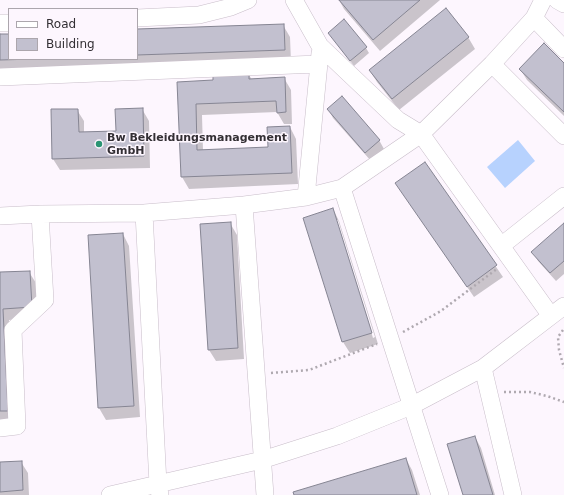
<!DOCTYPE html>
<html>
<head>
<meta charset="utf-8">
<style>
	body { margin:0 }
	#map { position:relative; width:564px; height:495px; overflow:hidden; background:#fdf6fe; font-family:"DejaVu Sans",sans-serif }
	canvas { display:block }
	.legend { position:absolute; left:8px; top:8px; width:130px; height:52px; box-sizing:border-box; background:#fdf6fe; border:1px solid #aca6ad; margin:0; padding:5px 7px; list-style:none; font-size:12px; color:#332f34 }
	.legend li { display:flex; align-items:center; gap:8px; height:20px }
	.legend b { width:20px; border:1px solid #aca6ad }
</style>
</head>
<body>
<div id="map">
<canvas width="564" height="495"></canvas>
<ul class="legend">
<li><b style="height:5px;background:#fff"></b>Road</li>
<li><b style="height:11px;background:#c2c0cf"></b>Building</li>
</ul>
</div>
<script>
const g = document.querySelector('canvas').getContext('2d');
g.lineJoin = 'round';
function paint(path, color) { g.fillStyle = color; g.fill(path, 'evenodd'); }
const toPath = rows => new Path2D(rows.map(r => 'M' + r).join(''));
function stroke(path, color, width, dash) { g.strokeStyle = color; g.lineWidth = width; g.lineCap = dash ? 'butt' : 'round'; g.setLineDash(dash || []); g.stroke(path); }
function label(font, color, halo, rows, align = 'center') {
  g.font = font + ' "DejaVu Sans",sans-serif'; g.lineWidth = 3; g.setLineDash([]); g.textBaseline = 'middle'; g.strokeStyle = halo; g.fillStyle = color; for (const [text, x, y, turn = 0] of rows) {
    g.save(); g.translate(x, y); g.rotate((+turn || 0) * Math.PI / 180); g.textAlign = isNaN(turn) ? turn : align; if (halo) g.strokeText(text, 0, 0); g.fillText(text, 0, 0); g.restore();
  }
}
paint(toPath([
	[518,140,535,161,505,188,487,167]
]), '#b7d2fe');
paint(toPath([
	[339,0,440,0,380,51,344,9],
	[283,25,290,37,291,62,0,72,0,35,9,35,9,59,137,59,137,30],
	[329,33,366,48,369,53,354,66],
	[468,37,475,49,399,110,377,82,370,71],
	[564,64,564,116,527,80,520,69],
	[248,73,252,80,284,78,291,90,292,124,284,124,277,112,202,115,203,151,269,148,290,127,296,139,298,184,189,189,182,177,178,82,214,81],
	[142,109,149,121,150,168,60,170,53,159,77,110,84,121,84,133,117,132],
	[328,109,379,140,384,149,371,161,333,118],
	[425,163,503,277,474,297,396,183],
	[333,209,339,221,378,344,350,353,343,342,305,218],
	[336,220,338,220,375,337,373,338],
	[230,223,237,235,244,359,216,361,209,350],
	[564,225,564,274,556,281,538,261,533,252],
	[123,234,129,246,140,417,106,420,99,408,89,236],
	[29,272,36,283,38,318,9,320,14,422,0,423,0,273],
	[475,437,481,448,495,495,464,495],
	[406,459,412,470,420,495,295,495],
	[21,462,28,473,29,495,0,495,0,463]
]), '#0003');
const building = toPath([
	[339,0,420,0,373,40,339,0],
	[446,8,469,37,392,99,369,70,446,8],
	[344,19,367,47,350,61,328,33,344,19],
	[284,24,285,50,137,55,137,29,284,24],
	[0,34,9,34,9,59,35,59,0,60,0,34],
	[544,43,564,63,564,112,519,69,544,43],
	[249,72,249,79,285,77,286,112,277,113,276,101,196,104,197,150,268,147,267,127,290,126,292,173,181,177,177,82,213,80,213,74,249,72],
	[342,96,380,140,365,153,327,109,342,96],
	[143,108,144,156,52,159,51,109,78,109,79,132,116,131,115,109,143,108],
	[425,162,497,265,467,287,395,183,425,162],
	[333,208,372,333,342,342,303,218,333,208],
	[231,222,238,348,208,350,200,224,231,222],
	[564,223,564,261,550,273,531,252,564,223],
	[123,233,134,406,98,408,88,235,123,233],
	[30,271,32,307,3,309,8,411,0,411,0,272,30,271],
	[475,436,493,495,463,495,447,444,475,436],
	[406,458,417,495,294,495,293,492,406,458],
	[22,461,23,490,0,492,0,462,22,461]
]);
paint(building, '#c2c0cf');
stroke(building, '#868593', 1);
const minor = toPath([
	[294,0,320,46,398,120,421,134,551,316],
	[557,0,564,4],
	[137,18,199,15,231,7,248,0],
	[534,18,564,49],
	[0,23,9,23],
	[492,64,564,136],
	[0,77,318,64],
	[342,188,440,495],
	[306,197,320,53],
	[244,205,265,495],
	[144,213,158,484,160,495],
	[0,216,40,214,144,213,244,205,306,197,342,188,421,134,492,64,534,18,543,0],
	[501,246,564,196],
	[483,368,513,495],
	[0,428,17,426,13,330,45,300,40,214],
	[110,495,262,460,337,436,411,406,483,368,564,306]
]);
stroke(minor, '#c8bdc9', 18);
stroke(toPath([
	[563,330,558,337,559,350,564,368],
	[403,332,441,311,498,268],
	[271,373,309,370,377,344],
	[504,392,530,392,547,396,564,402]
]), '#afa9b0', 2.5, [2, 3]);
stroke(minor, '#fff', 17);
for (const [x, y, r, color] of [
	[99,144,4,"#2a9473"]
]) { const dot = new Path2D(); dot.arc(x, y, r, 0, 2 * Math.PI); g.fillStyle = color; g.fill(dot); stroke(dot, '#fdf6fe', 1.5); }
label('bold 11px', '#332f34', '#fdf6fe', [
	["Bw Bekleidungsmanagement",107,138],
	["GmbH",107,151]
], 'left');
</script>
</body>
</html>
